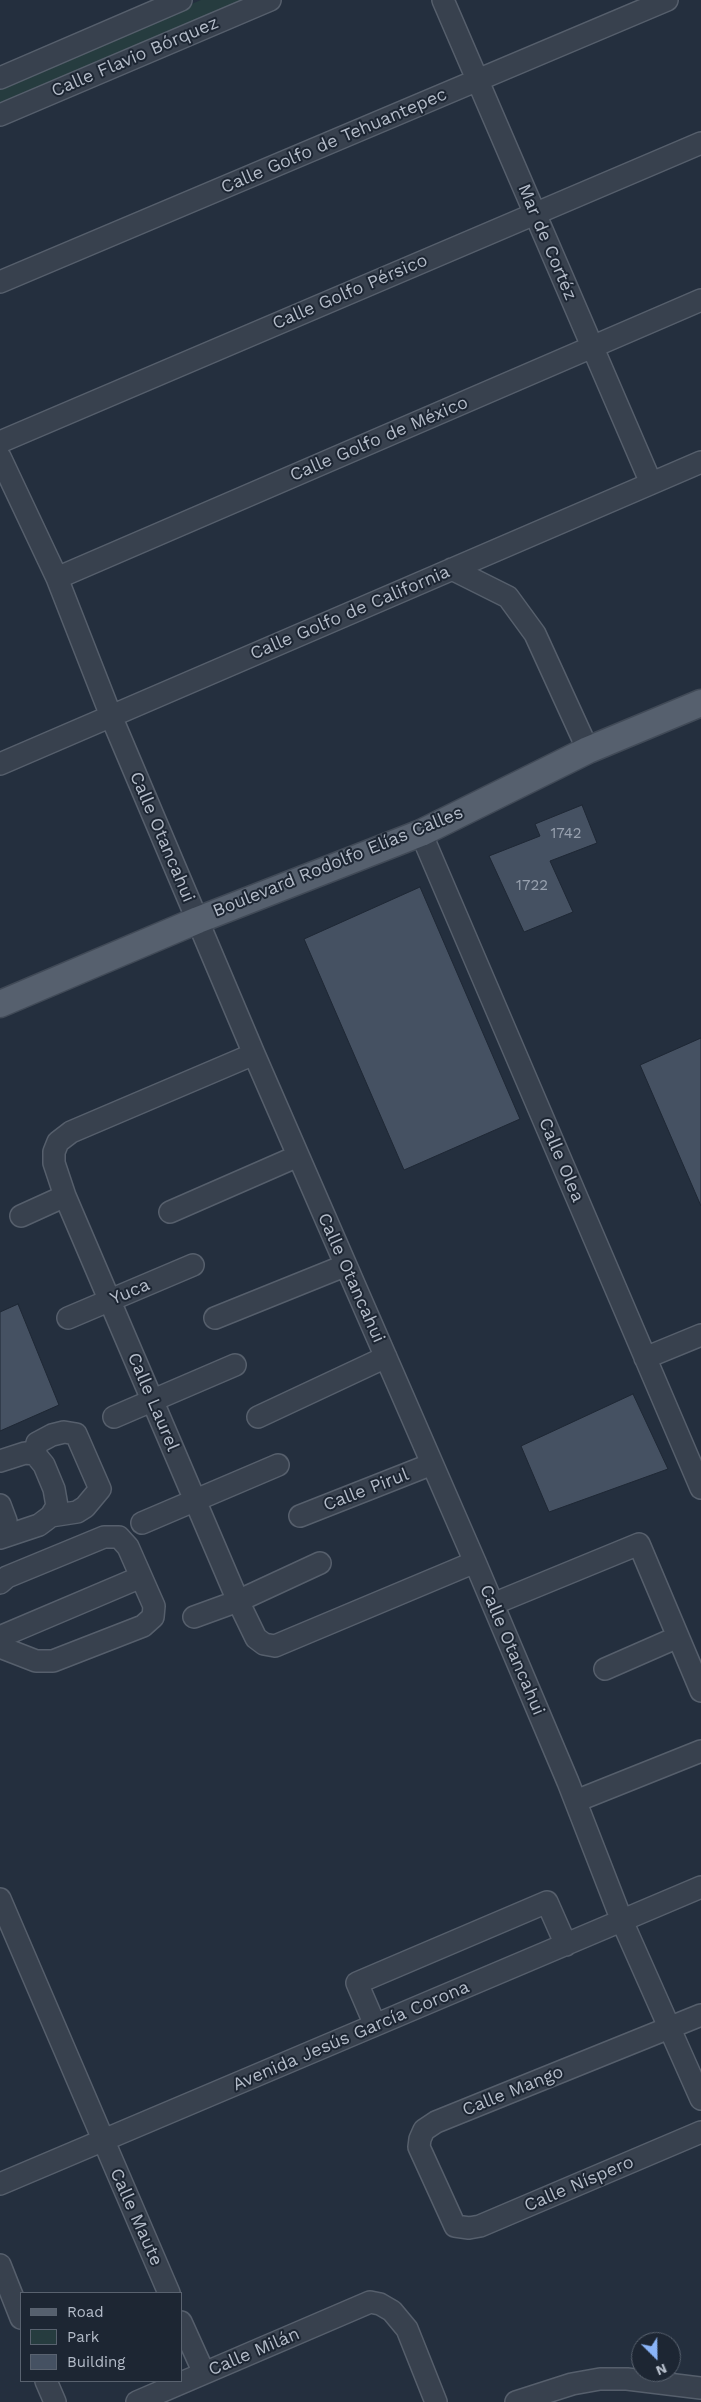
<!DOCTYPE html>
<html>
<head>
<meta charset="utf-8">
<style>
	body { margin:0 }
	#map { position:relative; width:701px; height:2402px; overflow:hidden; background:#242f3e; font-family:"Work Sans",sans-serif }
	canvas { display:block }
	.legend { position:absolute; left:20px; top:2292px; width:162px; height:90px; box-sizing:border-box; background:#1d2633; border:1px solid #59626f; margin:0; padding:6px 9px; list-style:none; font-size:15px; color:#b4bcc9 }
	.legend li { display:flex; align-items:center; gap:10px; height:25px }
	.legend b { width:25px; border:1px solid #59626f }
	.north { position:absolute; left:631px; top:2332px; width:50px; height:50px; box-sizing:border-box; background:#1d2633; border:1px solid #59626f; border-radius:50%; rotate:157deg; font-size:14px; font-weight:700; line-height:20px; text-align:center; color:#b4bcc9 }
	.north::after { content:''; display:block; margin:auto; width:18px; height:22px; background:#8ab4f8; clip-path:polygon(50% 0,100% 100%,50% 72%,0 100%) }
</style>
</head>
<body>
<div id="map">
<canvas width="701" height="2402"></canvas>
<ul class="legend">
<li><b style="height:6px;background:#56606e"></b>Road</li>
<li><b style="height:14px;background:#263c3f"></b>Park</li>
<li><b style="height:14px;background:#455162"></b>Building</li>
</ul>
<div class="north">N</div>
</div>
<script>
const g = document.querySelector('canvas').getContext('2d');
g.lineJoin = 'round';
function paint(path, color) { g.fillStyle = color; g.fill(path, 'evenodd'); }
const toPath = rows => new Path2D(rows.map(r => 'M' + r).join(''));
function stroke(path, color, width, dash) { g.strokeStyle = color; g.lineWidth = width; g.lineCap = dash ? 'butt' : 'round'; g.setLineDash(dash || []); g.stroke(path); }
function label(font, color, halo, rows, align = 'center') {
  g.font = font + ' "Work Sans",sans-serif'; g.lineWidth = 4; g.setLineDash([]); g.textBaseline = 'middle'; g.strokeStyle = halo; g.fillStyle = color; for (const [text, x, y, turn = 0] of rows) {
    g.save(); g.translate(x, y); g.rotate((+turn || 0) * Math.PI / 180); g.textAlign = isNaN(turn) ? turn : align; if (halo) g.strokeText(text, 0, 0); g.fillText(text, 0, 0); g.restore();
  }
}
paint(toPath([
	[201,0,252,0,0,107,0,86]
]), '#263c3f');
const building = toPath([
	[582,805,597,843,550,861,573,912,524,932,489,856,540,836,535,824,582,805],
	[420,887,520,1119,404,1170,304,939,420,887],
	[701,1038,701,1206,640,1065,701,1038],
	[18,1304,59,1405,0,1431,0,1312,18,1304],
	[633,1394,668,1469,549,1512,521,1446,633,1394]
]);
paint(building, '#455162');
stroke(building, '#1f2835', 1);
const minor = toPath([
	[443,0,651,483],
	[0,78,181,0],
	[0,115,270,0],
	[0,282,667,0],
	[0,442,701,143],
	[0,457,57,578,111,716,254,1054,475,1562,568,1782,622,1921,701,2099],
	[452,569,508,597,535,634,588,750],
	[57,578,701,300],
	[0,764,701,462],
	[421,833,701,1488],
	[254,1054,71,1132,58,1142,54,1152,54,1163,65,1196,238,1601,256,1638,264,1644,275,1646,475,1562],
	[170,1212,298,1156],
	[21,1216,65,1196],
	[68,1318,193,1265],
	[215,1318,344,1266],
	[645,1358,701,1335],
	[114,1417,235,1365],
	[258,1417,386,1357],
	[35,1454,37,1443,52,1435,64,1432,76,1434,100,1489,85,1507,77,1512,51,1516],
	[0,1461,25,1453,35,1454,44,1465,54,1489,57,1506,51,1516,39,1525,0,1538],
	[0,1505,6,1521,5,1530,0,1537],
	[300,1516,432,1464],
	[142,1523,278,1465],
	[0,1583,7,1577,104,1537,119,1537,128,1547,154,1606,153,1617,143,1626,53,1661,36,1661,0,1647],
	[493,1604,639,1544,701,1691],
	[194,1617,238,1601,320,1563],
	[2,1636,141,1577],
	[605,1669,678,1637],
	[576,1801,701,1751],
	[0,1899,169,2293],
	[701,2015,436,2122,424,2130,420,2139,419,2147,455,2226,469,2228,480,2226,701,2132],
	[375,2025,357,1983,547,1902,566,1945],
	[0,2184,701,1887],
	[0,2265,21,2318],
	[181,2322,204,2373],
	[46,2381,55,2402],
	[137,2402,370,2302,380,2304,392,2311,407,2329,436,2402],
	[516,2402,572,2384,600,2379,627,2379,701,2388]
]);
const major = toPath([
	[0,1004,198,920,421,833,588,750,701,703]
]);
stroke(minor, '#565f6c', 24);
stroke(major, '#414a57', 29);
stroke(minor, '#38414e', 21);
stroke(major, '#56606e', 26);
label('15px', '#98a1af', null, [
	["1742",566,834],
	["1722",532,886]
]);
label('18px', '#b4bcc9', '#1d2633', [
	["Calle Flavio Bórquez",135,57,-23],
	["Calle Golfo de Tehuantepec",334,141,-23],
	["Mar de Cortéz",547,242,67],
	["Calle Golfo Pérsico",350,292,-23],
	["Calle Golfo de México",379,439,-23],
	["Calle Golfo de California",350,613,-23],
	["Calle Otancahui",162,837,67],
	["Boulevard Rodolfo Elías Calles",338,862,-22],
	["Calle Olea",561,1160,67],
	["Calle Otancahui",351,1278,66],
	["Yuca",130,1292,-23],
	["Calle Laurel",153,1402,67],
	["Calle Pirul",366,1490,-21],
	["Calle Otancahui",512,1650,67],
	["Avenida Jesús García Corona",351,2036,-23],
	["Calle Mango",513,2091,-22],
	["Calle Níspero",579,2184,-23],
	["Calle Maute",136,2217,66],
	["Calle Milán",254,2352,-23]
]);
</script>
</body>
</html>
